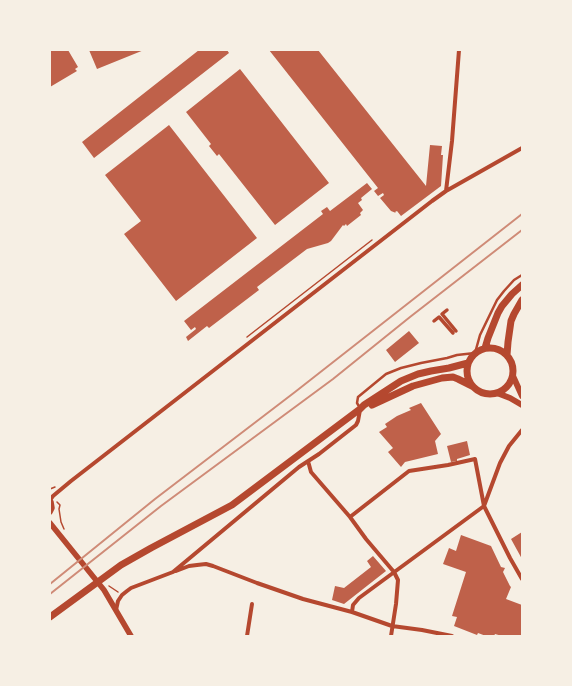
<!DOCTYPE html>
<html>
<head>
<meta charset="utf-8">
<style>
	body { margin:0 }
	#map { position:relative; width:572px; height:686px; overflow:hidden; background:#f6efe4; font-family:Roboto,sans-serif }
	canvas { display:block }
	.frame { position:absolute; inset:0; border:51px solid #f6efe4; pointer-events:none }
</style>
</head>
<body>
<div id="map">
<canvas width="572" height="686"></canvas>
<div class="frame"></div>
</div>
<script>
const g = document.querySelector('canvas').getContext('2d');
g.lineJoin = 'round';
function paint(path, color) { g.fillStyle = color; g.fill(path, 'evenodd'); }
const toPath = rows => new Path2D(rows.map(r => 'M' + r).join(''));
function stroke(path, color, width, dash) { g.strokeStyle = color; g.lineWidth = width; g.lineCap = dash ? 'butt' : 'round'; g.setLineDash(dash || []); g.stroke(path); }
paint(toPath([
	[50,50,68,50,78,67,75,69,77,71,50,87],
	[89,50,144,50,97,69],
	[199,50,227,50,229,53,94,158,82,142],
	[269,50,318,50,426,186,430,145,442,146,441,155,443,155,441,186,401,216,397,211,395,212,396,213,391,211,380,198,384,195,383,193,378,196,374,191,378,188],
	[240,69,329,183,275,225,219,154,217,156,209,146,211,144,186,112],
	[169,125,257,238,176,301,124,234,141,221,105,175],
	[367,183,372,189,361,198,362,200,358,203,363,210,360,213,361,215,347,226,346,224,344,226,343,225,331,241,328,243,307,249,257,287,259,290,209,328,207,326,188,341,186,337,196,329,195,327,191,330,184,321,323,214,321,211,327,207,330,211],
	[409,331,419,343,395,362,386,350],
	[421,403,441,434,435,441,438,454,405,462,401,467,388,452,393,448,379,432,387,427,385,424,397,416,411,410,409,408],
	[467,441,470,455,457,459,457,461,451,462,447,446],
	[522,532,522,559,511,539],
	[461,535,491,546,501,567,505,568,503,572,510,586,511,587,506,599,522,605,522,632,521,636,502,636,495,634,494,636,489,635,489,636,486,636,478,633,477,635,454,626,457,617,452,616,466,572,443,564,449,548,456,551],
	[373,556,386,571,344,604,332,600,335,586,344,588,371,567,367,561]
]), '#bf614a');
stroke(toPath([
	[247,337,372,240],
	[50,489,55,487],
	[57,502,60,505,59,509,61,522,64,529],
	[109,586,118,592]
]), '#b5482f', 1.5);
stroke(toPath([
	[360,408,357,403,358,397,386,374,401,368,421,363,447,358,457,355,475,353,480,335,497,300,504,291,514,280,522,275]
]), '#b5482f', 2.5);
stroke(toPath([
	[447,310,442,314,456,331],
	[434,321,439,317,453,333]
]), '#b5482f', 3.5);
stroke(toPath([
	[446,191,452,141,459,50],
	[308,461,311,472,350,517,366,539,394,572,398,580,396,604,391,636],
	[50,500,53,496,71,481,432,201,446,191,522,148],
	[484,506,500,463,509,446,522,430],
	[350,517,409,471,448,465,475,459,484,506,510,558,522,579],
	[176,571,189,566,197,565,206,564,213,566,257,583,303,599,352,612,392,626,422,630,452,636],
	[116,610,118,601,122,595,127,591,131,588,173,572,299,467,319,454,356,425,358,421,360,410],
	[352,612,353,605,359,598,484,506],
	[247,636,252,604]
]), '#b5482f', 4);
stroke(toPath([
	[50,501,51,502,52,508,50,512],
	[50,523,104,590,131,636]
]), '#b5482f', 5.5);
stroke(toPath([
	[513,376,522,396],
	[497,393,510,398,522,405]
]), '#b5482f', 6);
stroke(toPath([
	'467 371a23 23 0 1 1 46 0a23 23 0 1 1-46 0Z',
	[485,348,488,338,498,313,502,306,512,294,522,285],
	[507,355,508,342,511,321,514,314,522,300],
	[372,405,413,386,442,378,453,377,458,379,472,386],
	[50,617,121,565,151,548,232,505,360,409,364,405,401,381,418,374,431,371,449,368,468,363]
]), '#b5482f', 7);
stroke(toPath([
	[50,584,155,499,295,392,522,214],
	[50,594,161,506,333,379,410,317,522,230]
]), '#cf8b77', 2);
</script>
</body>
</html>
